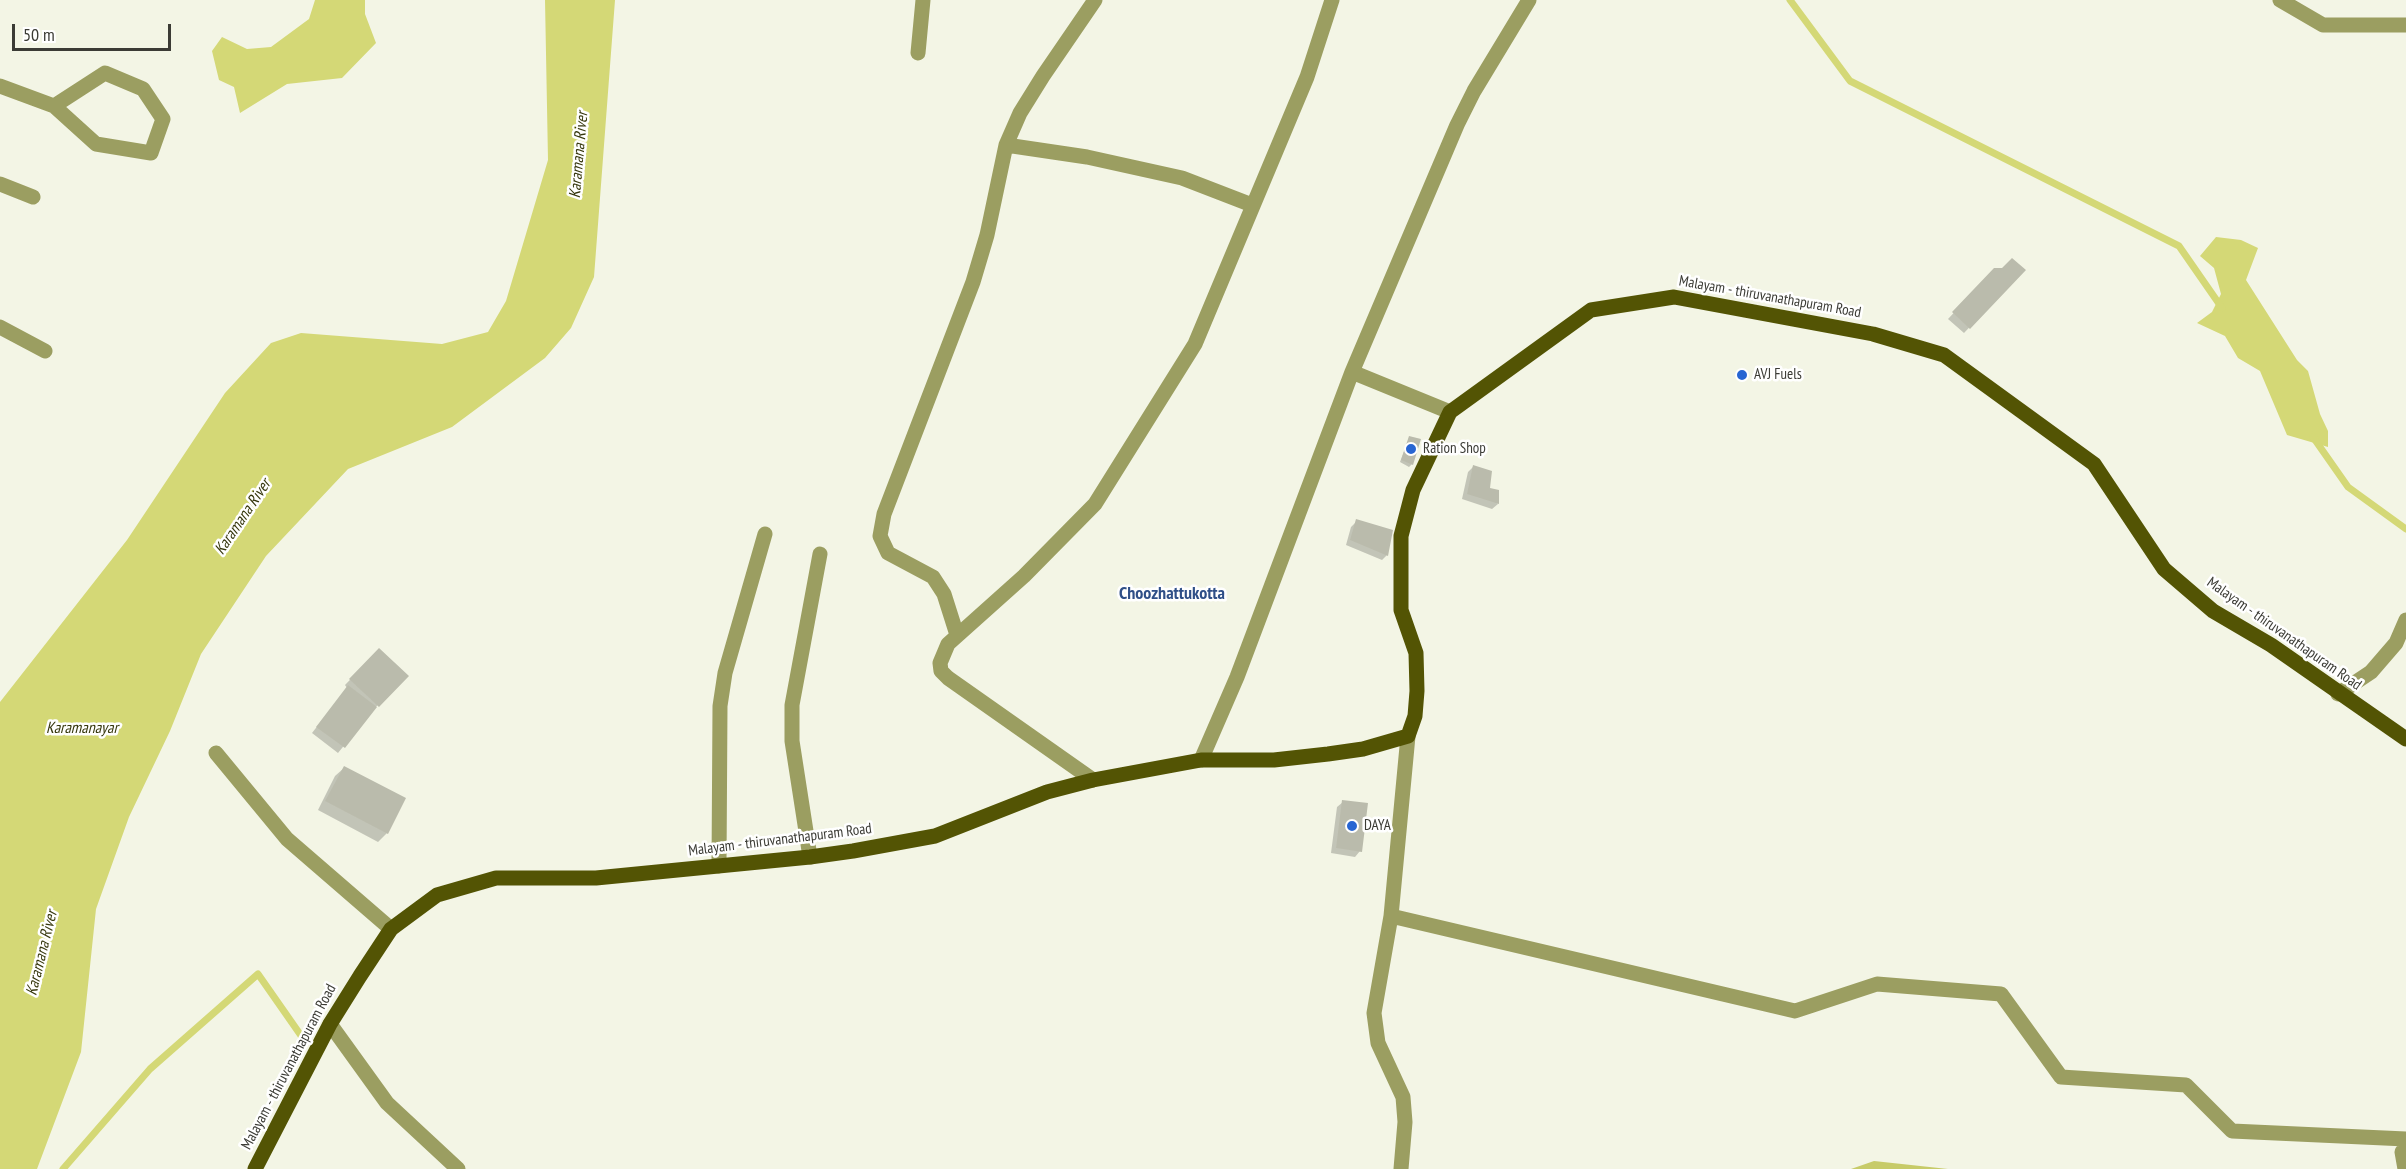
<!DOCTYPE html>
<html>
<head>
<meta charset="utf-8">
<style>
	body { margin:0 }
	#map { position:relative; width:2406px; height:1169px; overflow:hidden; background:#f3f5e5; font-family:"PT Sans Narrow",sans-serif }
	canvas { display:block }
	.scale { position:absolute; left:12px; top:24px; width:159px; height:27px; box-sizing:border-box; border:3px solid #3b3b35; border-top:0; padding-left:8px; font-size:18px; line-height:21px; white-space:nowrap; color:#3b3b35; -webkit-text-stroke:4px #fff; paint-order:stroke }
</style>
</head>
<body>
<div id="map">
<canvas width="2406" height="1169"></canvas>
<div class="scale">50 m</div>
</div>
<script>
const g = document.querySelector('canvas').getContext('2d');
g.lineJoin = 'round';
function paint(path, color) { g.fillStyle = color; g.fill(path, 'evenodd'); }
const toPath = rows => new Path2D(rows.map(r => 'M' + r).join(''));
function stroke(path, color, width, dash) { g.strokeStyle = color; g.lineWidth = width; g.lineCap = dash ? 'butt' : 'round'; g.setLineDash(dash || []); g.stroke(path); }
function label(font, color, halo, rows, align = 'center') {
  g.font = font + ' "PT Sans Narrow",sans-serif'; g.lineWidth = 5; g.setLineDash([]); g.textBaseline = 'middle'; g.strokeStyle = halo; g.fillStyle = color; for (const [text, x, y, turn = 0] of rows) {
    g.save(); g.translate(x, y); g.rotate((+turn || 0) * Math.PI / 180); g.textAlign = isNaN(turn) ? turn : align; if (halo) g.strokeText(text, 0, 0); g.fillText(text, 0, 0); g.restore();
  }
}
paint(toPath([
	[1874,1161,1948,1169,1851,1169]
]), '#c7cb69');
paint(toPath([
	[315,0,365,0,365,14,376,43,342,78,287,84,240,113,234,87,219,80,212,51,222,37,247,49,271,47,309,19],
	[545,0,615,0,594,277,571,328,545,358,452,427,348,469,266,556,201,654,170,731,129,817,96,909,81,1052,37,1169,0,1169,0,702,127,540,225,393,271,343,301,333,442,344,488,332,506,301,548,160],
	[2216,237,2241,240,2258,248,2246,280,2297,360,2308,371,2320,414,2328,431,2328,447,2287,435,2260,371,2238,358,2225,336,2197,323,2212,312,2221,294,2214,268,2200,256]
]), '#d4d876');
paint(toPath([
	[1995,269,2024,270,1964,333,1948,319],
	[1409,438,1412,464,1409,467,1400,462],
	[1473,467,1498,504,1492,509,1462,499,1468,472],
	[1357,521,1387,555,1382,560,1346,545,1351,527],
	[379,650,406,676,372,711,338,753,312,733,347,688,345,685],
	[344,768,387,833,378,842,318,810,335,776],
	[1343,802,1360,851,1355,857,1331,853,1337,807]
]), '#0003');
stroke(toPath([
	[1790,0,1850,81,2179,246,2222,308],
	[2313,437,2348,487,2406,529],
	[63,1169,150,1069,258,974,302,1037]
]), '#d4d876', 7);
paint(toPath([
	[2012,258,2026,270,1970,329,1952,312,1994,268,2002,268],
	[1409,436,1421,439,1413,465,1401,460],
	[1473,465,1492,471,1490,488,1499,490,1499,504,1467,494],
	[1356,519,1393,530,1388,556,1350,540],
	[379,648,409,676,379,707,349,679],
	[348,685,377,707,345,748,316,727],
	[344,766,406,798,388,834,325,801],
	[1342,800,1368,803,1362,852,1336,848]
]), '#babbac');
stroke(toPath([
	[2280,0,2323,25,2406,25],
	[918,53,923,0],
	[0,86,54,106,96,144,151,153,163,119,143,89,105,73,54,106],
	[1006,145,1087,157,1182,178,1252,205],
	[0,184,33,197],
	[0,327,45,351],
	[1450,412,1352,372,1457,125,1474,91,1529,0],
	[957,635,944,594,933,577,888,553,880,536,884,514,973,282,987,235,1006,145,1020,113,1043,76,1095,0],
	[2338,694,2371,672,2396,643,2406,620],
	[216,753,287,839,391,929],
	[1201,760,1237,677,1352,372],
	[1093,780,948,678,941,671,940,663,948,644,1024,576,1095,504,1195,344,1307,77,1332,0],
	[810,857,792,741,792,705,820,554],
	[719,866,720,706,725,673,765,534],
	[1391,916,1795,1011,1877,984,2001,994,2061,1077,2186,1085,2232,1131,2406,1139],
	[330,1024,387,1103,458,1169],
	[1401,1169,1405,1122,1403,1097,1378,1043,1374,1013,1391,916,1408,736],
	[2405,1169,2402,1152,2406,1147]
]), '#9b9e61', 15);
stroke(toPath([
	[255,1169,330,1024,360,976,391,929,437,895,496,878,596,878,810,857,853,851,935,836,1047,792,1093,780,1201,760,1274,760,1328,754,1363,749,1408,736,1415,716,1417,691,1416,653,1401,610,1401,536,1413,490,1450,412,1591,310,1674,297,1873,334,1944,355,2094,464,2164,569,2213,611,2271,645,2406,739]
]), '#535404', 15);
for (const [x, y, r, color] of [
	[1742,375,6,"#2765d2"],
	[1411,449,6,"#2765d2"],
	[1352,826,6,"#2765d2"]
]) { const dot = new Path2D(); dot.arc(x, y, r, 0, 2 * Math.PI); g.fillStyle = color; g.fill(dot); stroke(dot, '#fff', 2); }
label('15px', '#3b3b35', '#fff', [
	["Malayam - thiruvanathapuram Road",1770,297,10],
	["Malayam - thiruvanathapuram Road",2284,634,35],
	["Malayam - thiruvanathapuram Road",780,840,-7],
	["Malayam - thiruvanathapuram Road",289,1067,-62]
]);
label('15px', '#3b3b35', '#fff', [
	["AVJ Fuels",1754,375],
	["Ration Shop",1423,449],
	["DAYA",1364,826]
], 'left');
label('italic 16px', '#36370d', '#fff', [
	["Karamana River",579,155,-85],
	["Karamana River",243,517,-56],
	["Karamanayar",82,728],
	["Karamana River",42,953,-76]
]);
label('bold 18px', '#2f4f87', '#fff', [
	["Choozhattukotta",1172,594]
]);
</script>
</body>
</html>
